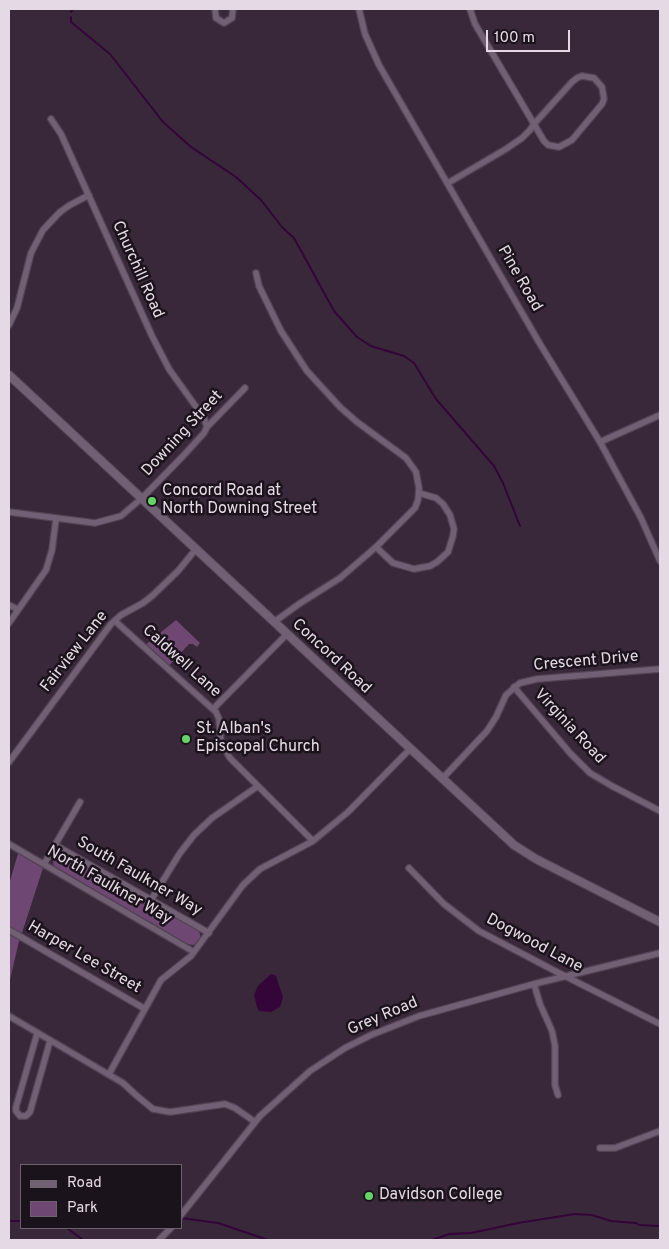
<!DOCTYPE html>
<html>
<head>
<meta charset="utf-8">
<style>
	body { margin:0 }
	#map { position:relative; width:669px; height:1249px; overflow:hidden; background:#382839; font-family:Overpass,sans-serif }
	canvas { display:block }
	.frame { position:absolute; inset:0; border:10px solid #e4d9e4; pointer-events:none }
	.legend { position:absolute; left:20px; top:1164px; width:162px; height:65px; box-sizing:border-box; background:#1b131b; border:1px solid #6b626b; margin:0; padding:6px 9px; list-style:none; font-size:15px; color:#e4d9e4 }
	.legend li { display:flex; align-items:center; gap:10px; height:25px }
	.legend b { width:25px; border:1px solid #6b626b }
	.scale { position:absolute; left:486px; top:30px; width:84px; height:22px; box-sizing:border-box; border:2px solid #e4d9e4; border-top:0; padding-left:6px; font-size:15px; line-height:18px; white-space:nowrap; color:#e4d9e4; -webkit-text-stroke:4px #1b131b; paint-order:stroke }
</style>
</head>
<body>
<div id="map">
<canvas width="669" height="1249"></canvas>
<div class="frame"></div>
<ul class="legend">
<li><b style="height:6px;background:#715f73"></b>Road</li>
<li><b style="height:14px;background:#6f4773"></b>Park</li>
</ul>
<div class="scale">100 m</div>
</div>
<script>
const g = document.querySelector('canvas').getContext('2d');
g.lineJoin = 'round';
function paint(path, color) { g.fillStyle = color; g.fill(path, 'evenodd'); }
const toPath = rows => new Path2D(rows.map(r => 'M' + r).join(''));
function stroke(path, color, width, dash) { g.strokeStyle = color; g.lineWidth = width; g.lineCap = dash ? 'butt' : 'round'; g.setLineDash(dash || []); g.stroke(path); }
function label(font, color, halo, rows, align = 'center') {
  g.font = font + ' Overpass,sans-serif'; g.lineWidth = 5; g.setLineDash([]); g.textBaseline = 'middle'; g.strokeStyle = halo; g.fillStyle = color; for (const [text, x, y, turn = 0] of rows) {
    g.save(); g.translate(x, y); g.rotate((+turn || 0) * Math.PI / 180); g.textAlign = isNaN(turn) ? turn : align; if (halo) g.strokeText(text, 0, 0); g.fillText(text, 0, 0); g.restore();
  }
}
paint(toPath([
	[176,620,200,643,197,647,193,644,189,644,167,668,144,646],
	[19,850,44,865,21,936,9,930,9,880,10,881],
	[60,852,199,931,201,938,194,945,187,944,54,866,53,863,54,859],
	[9,930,20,937,9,984]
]), '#6f4773');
paint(toPath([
	[271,974,276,976,283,997,280,1007,271,1012,259,1011,257,1007,254,995,258,986]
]), '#340539');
stroke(toPath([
	[71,12,73,9],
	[71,17,71,22,110,54,163,122,191,147,236,177,261,200,282,227,294,238,334,311,357,337,371,346,404,356,414,363,436,399,494,466,503,483,520,526],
	[181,1218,218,1223,268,1240],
	[9,1221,21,1221],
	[67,1228,83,1240],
	[432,1240,449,1234,471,1233,518,1223,575,1214,592,1215,611,1221,636,1223,639,1225,660,1226]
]), '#340539', 2);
const minor = toPath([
	[215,9,216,18,224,23,232,18,233,9],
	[359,9,365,34,379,65,540,344,600,442,641,518,660,561],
	[51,119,61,134,152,336,169,369,204,418,207,427],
	[448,183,506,149,522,138,530,130,534,124,572,82,577,78,582,76,594,78,602,87,604,99,602,104,572,140,559,147,548,145,544,141,534,124,475,24,470,9],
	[256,273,259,286,281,331,307,371,340,407,357,422,406,458,416,472,419,488,418,500,415,508,376,547,340,578,299,604,274,622],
	[9,325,17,308,31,253,43,230,60,212,70,205,89,195],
	[600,442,660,415],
	[9,512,95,523,121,516,142,498,184,455,204,433,207,427,245,388],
	[376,547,393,563,414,569,430,566,437,562,448,552,453,536,454,529,450,515,443,504,436,498,419,493],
	[9,605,17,609],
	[115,621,216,712,219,719,221,742,230,758,313,841],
	[9,623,46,570,52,550,56,519],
	[514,687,570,753,590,773,612,786,660,811],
	[213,709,287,634],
	[9,762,111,624,121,615,143,603,152,596,178,571,196,549],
	[442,779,487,731,496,717,506,695,520,683,537,679,660,669],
	[9,844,194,952],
	[55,845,209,933],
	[44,864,80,802],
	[409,868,444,904,479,931,557,972,660,1024],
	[151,900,180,853,194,835,212,818,258,786],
	[9,930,145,1009],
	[534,984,540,1004,552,1031,555,1046,555,1085,558,1095],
	[9,1016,123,1083,137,1096,153,1109,170,1112,225,1104,235,1108,255,1122],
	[37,1034,16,1107,16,1111,20,1116,26,1116,30,1112,50,1041],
	[109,1074,161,980,191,956,243,885,260,869,313,841,348,812,410,749],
	[600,1148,615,1148,660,1131],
	[181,1215,260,1116,310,1071,345,1048,371,1035,419,1016,534,984,660,953],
	[159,1240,171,1228]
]);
const secondary = toPath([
	[9,375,514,845,536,859,660,922]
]);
stroke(minor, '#524453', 8);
stroke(secondary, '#524453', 10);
stroke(minor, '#715f73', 5.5);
stroke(secondary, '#715f73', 8);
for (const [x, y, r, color] of [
	[152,501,5,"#65d467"],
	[186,739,5,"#65d467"],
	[369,1196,5,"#65d467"]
]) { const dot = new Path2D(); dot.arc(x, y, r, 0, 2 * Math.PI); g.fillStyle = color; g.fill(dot); stroke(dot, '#1b131b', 2); }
label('16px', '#e4d9e4', '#1b131b', [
	["Churchill Road",137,270,66],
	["Pine Road",519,279,60],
	["Downing Street",183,434,-47],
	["Fairview Lane",75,652,-52],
	["Concord Road",331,657,43],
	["Caldwell Lane",181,662,42],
	["Crescent Drive",586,662,-5],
	["Virginia Road",569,727,47],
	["South Faulkner Way",139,877,30],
	["North Faulkner Way",109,886,30],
	["Dogwood Lane",534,944,28],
	["Harper Lee Street",84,958,30],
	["Grey Road",383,1017,-23]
]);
label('16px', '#e4d9e4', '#1b131b', [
	["Concord Road at",162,492],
	["North Downing Street",162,510],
	["St. Alban's",196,730],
	["Episcopal Church",196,748],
	["Davidson College",379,1196]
], 'left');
</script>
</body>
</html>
